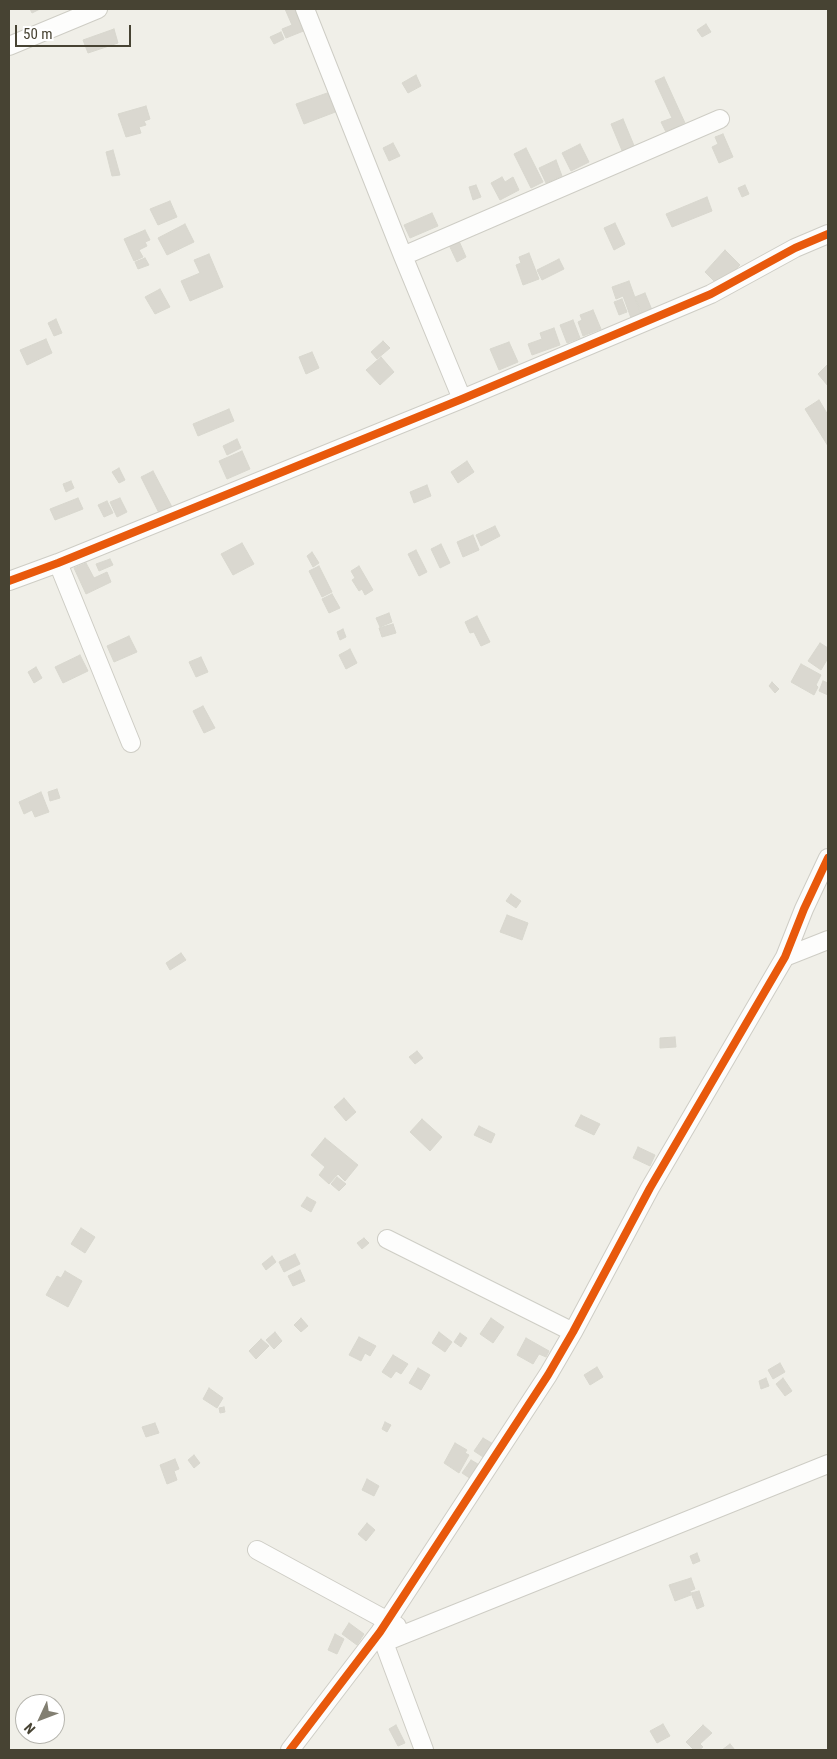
<!DOCTYPE html>
<html>
<head>
<meta charset="utf-8">
<style>
	body { margin:0 }
	#map { position:relative; width:837px; height:1759px; overflow:hidden; background:#f0efe8; font-family:"Roboto Condensed",sans-serif }
	canvas { display:block }
	.frame { position:absolute; inset:0; border:10px solid #474333; pointer-events:none }
	.north { position:absolute; left:15px; top:1694px; width:50px; height:50px; box-sizing:border-box; background:#fff; border:1px solid #b5b4ad; border-radius:50%; rotate:227deg; font-size:14px; font-weight:700; line-height:20px; text-align:center; color:#474333 }
	.north::after { content:''; display:block; margin:auto; width:18px; height:22px; background:#827f72; clip-path:polygon(50% 0,100% 100%,50% 72%,0 100%) }
	.scale { position:absolute; left:15px; top:25px; width:116px; height:22px; box-sizing:border-box; border:2px solid #474333; border-top:0; padding-left:6px; font-size:15px; line-height:18px; white-space:nowrap; color:#474333; -webkit-text-stroke:4px #fff; paint-order:stroke }
</style>
</head>
<body>
<div id="map">
<canvas width="837" height="1759"></canvas>
<div class="frame"></div>
<div class="north">N</div>
<div class="scale">50 m</div>
</div>
<script>
const g = document.querySelector('canvas').getContext('2d');
g.lineJoin = 'round';
function paint(path, color) { g.fillStyle = color; g.fill(path, 'evenodd'); }
const toPath = rows => new Path2D(rows.map(r => 'M' + r).join(''));
function stroke(path, color, width, dash) { g.strokeStyle = color; g.lineWidth = width; g.lineCap = dash ? 'butt' : 'round'; g.setLineDash(dash || []); g.stroke(path); }
const building = toPath([
	[30,9,40,9,32,13,30,9],
	[285,9,297,9,306,30,286,38,282,29,292,25,285,9],
	[706,24,711,32,702,37,697,30,706,24],
	[114,29,118,43,88,53,83,40,114,29],
	[281,32,284,39,274,44,270,37,281,32],
	[416,75,421,86,408,93,402,83,416,75],
	[664,77,685,123,666,132,661,122,672,118,655,81,664,77],
	[330,92,338,111,304,124,296,104,330,92],
	[146,106,150,119,144,121,146,125,139,127,141,133,126,137,118,114,146,106],
	[623,119,635,148,623,153,611,124,623,119],
	[723,134,733,157,719,163,712,147,718,144,715,137,723,134],
	[393,143,400,156,389,161,383,148,393,143],
	[580,144,589,162,571,171,562,153,580,144],
	[526,148,543,182,531,188,514,154,526,148],
	[113,150,120,175,112,176,106,152,113,150],
	[556,160,562,176,546,183,539,168,556,160],
	[502,177,505,182,513,177,519,190,500,200,491,183,502,177],
	[476,185,481,197,473,200,469,187,476,185],
	[745,185,749,194,742,197,738,188,745,185],
	[707,197,712,211,672,227,666,214,707,197],
	[170,201,177,217,158,225,150,209,170,201],
	[432,213,438,226,410,238,404,225,432,213],
	[615,223,625,244,614,250,604,228,615,223],
	[185,224,194,242,167,255,158,238,185,224],
	[145,230,150,240,145,242,147,246,139,250,143,257,134,261,124,239,145,230],
	[459,241,466,257,457,262,449,245,459,241],
	[725,250,740,265,719,286,705,272,725,250],
	[529,253,539,279,523,285,516,265,521,263,519,257,529,253],
	[209,254,223,287,190,301,181,281,200,273,194,260,209,254],
	[145,258,149,265,138,269,135,262,145,258],
	[559,259,564,269,542,280,537,270,559,259],
	[629,281,641,314,631,318,623,296,616,299,612,287,629,281],
	[160,289,170,307,155,314,145,297,160,289],
	[645,293,652,310,642,314,635,297,645,293],
	[622,299,627,312,619,315,614,302,622,299],
	[593,310,601,329,583,336,578,322,582,320,580,315,593,310],
	[56,319,62,333,54,336,48,323,56,319],
	[573,320,580,338,567,343,560,325,573,320],
	[554,328,560,345,532,355,528,344,542,339,540,333,554,328],
	[46,339,52,353,27,365,20,350,46,339],
	[383,341,390,348,377,359,371,352,383,341],
	[509,342,518,362,499,370,490,349,509,342],
	[312,352,319,368,306,374,299,357,312,352],
	[381,357,394,372,380,385,366,370,381,357],
	[828,364,828,386,818,374,828,364],
	[819,400,828,415,828,446,805,409,819,400],
	[229,409,234,421,198,436,193,424,229,409],
	[237,439,241,448,227,455,223,446,237,439],
	[242,451,250,469,227,479,219,461,242,451],
	[467,461,474,472,458,483,451,472,467,461],
	[119,468,125,480,119,483,112,472,119,468],
	[153,471,172,507,159,513,141,477,153,471],
	[71,481,74,488,66,492,63,484,71,481],
	[427,485,431,496,414,503,410,492,427,485],
	[78,498,83,509,55,520,50,509,78,498],
	[120,498,127,512,117,517,110,502,120,498],
	[107,501,113,513,104,517,98,505,107,501],
	[495,526,500,536,481,546,476,535,495,526],
	[473,535,479,550,463,557,457,542,473,535],
	[242,543,254,564,233,575,221,554,242,543],
	[441,544,450,563,440,568,431,549,441,544],
	[416,550,427,572,419,576,408,554,416,550],
	[312,552,319,563,313,567,307,556,312,552],
	[110,559,113,565,99,571,96,564,110,559],
	[86,563,94,578,107,572,111,582,86,594,74,568,86,563],
	[319,566,332,592,322,597,309,571,319,566],
	[359,566,373,590,365,595,362,589,359,591,352,580,355,578,351,571,359,566],
	[332,594,340,608,329,613,322,599,332,594],
	[389,613,392,622,380,627,376,618,389,613],
	[477,616,490,642,481,646,474,632,470,633,465,622,477,616],
	[393,624,396,633,382,637,379,628,393,624],
	[343,629,346,637,340,640,337,632,343,629],
	[129,636,137,652,114,662,107,646,129,636],
	[820,643,828,648,828,658,821,670,808,661,820,643],
	[350,649,357,663,346,669,339,655,350,649],
	[80,655,88,671,63,683,55,667,80,655],
	[201,657,208,672,196,677,189,662,201,657],
	[801,664,821,675,816,685,818,687,814,695,791,682,801,664],
	[36,667,42,678,34,683,28,672,36,667],
	[823,681,828,683,828,695,819,691,823,681],
	[772,682,779,689,775,693,769,686,772,682],
	[203,706,215,728,204,733,193,711,203,706],
	[57,789,60,798,50,801,48,792,57,789],
	[41,792,49,812,35,817,32,810,24,814,19,802,41,792],
	[511,894,521,901,516,908,506,901,511,894],
	[507,915,528,923,522,940,500,932,507,915],
	[181,953,186,960,170,970,166,963,181,953],
	[675,1037,676,1047,660,1048,660,1038,675,1037],
	[417,1051,423,1058,415,1064,409,1057,417,1051],
	[344,1098,356,1112,346,1121,334,1107,344,1098],
	[581,1115,600,1124,594,1135,575,1126,581,1115],
	[422,1119,442,1137,430,1151,410,1132,422,1119],
	[479,1126,495,1134,491,1143,474,1135,479,1126],
	[325,1138,358,1165,345,1181,338,1174,329,1184,319,1175,325,1167,311,1155,325,1138],
	[638,1147,655,1155,650,1166,633,1158,638,1147],
	[337,1177,346,1184,339,1191,331,1184,337,1177],
	[307,1197,316,1202,311,1212,301,1206,307,1197],
	[81,1228,95,1237,85,1253,71,1244,81,1228],
	[364,1238,369,1243,362,1249,357,1243,364,1238],
	[295,1254,300,1264,284,1272,279,1262,295,1254],
	[272,1256,276,1262,266,1270,262,1264,272,1256],
	[300,1270,305,1281,293,1286,288,1276,300,1270],
	[65,1271,82,1281,68,1307,46,1295,57,1276,61,1278,65,1271],
	[301,1318,308,1326,301,1332,294,1325,301,1318],
	[491,1318,504,1327,493,1343,480,1334,491,1318],
	[275,1332,282,1341,274,1349,266,1340,275,1332],
	[439,1332,452,1342,445,1352,432,1343,439,1332],
	[460,1333,467,1338,461,1347,454,1342,460,1333],
	[359,1337,376,1346,370,1356,365,1353,361,1361,349,1355,359,1337],
	[526,1338,549,1351,546,1357,539,1354,533,1364,517,1355,526,1338],
	[261,1339,269,1346,256,1359,249,1351,261,1339],
	[393,1355,408,1364,401,1374,396,1371,391,1378,382,1372,393,1355],
	[780,1363,785,1372,773,1379,768,1370,780,1363],
	[597,1367,603,1377,590,1385,584,1375,597,1367],
	[418,1368,430,1375,421,1390,409,1383,418,1368],
	[766,1378,769,1386,761,1389,759,1381,766,1378],
	[783,1378,792,1391,785,1396,776,1384,783,1378],
	[209,1388,223,1398,217,1408,203,1399,209,1388],
	[224,1407,225,1412,220,1413,219,1408,224,1407],
	[385,1422,391,1425,387,1432,382,1429,385,1422],
	[155,1423,159,1433,146,1437,142,1427,155,1423],
	[483,1438,495,1445,486,1459,474,1451,483,1438],
	[455,1443,467,1450,465,1453,469,1455,459,1473,444,1463,455,1443],
	[194,1455,200,1463,194,1468,188,1460,194,1455],
	[175,1459,179,1469,174,1471,177,1480,167,1484,160,1465,175,1459],
	[471,1460,483,1467,474,1481,462,1473,471,1460],
	[367,1479,379,1486,374,1496,362,1490,367,1479],
	[367,1523,375,1530,366,1541,358,1534,367,1523],
	[697,1553,700,1561,693,1564,690,1556,697,1553],
	[691,1578,695,1589,690,1591,691,1595,675,1601,669,1585,691,1578],
	[699,1591,704,1606,697,1609,691,1593,699,1591],
	[349,1623,364,1634,357,1645,342,1634,349,1623],
	[335,1634,344,1639,337,1654,328,1650,335,1634],
	[663,1724,670,1736,657,1743,650,1731,663,1724],
	[396,1725,405,1743,398,1746,389,1729,396,1725],
	[703,1725,712,1733,700,1744,703,1747,699,1750,694,1750,686,1742,703,1725],
	[730,1744,735,1750,722,1750,730,1744]
]);
paint(building, '#dad8d0');
stroke(building, '#d8d7ce', 1);
const minor = toPath([
	[305,9,403,256,462,399],
	[9,46,98,9],
	[403,256,720,119],
	[58,563,131,743],
	[9,581,58,563,462,399,711,294,795,248,828,234],
	[785,957,828,940],
	[387,1239,573,1332],
	[257,1550,397,1626],
	[380,1632,424,1750],
	[385,1642,828,1464],
	[290,1750,380,1632,548,1375,573,1332,650,1188,785,957,804,909,828,858]
]);
stroke(minor, '#cecdc5', 20);
stroke(minor, '#fdfdfc', 18);
stroke(toPath([
	[9,581,58,563,462,399,711,294,795,248,828,234],
	[290,1750,380,1632,548,1375,573,1332,650,1188,785,957,804,909,828,858]
]), '#e8590c', 8);
</script>
</body>
</html>
